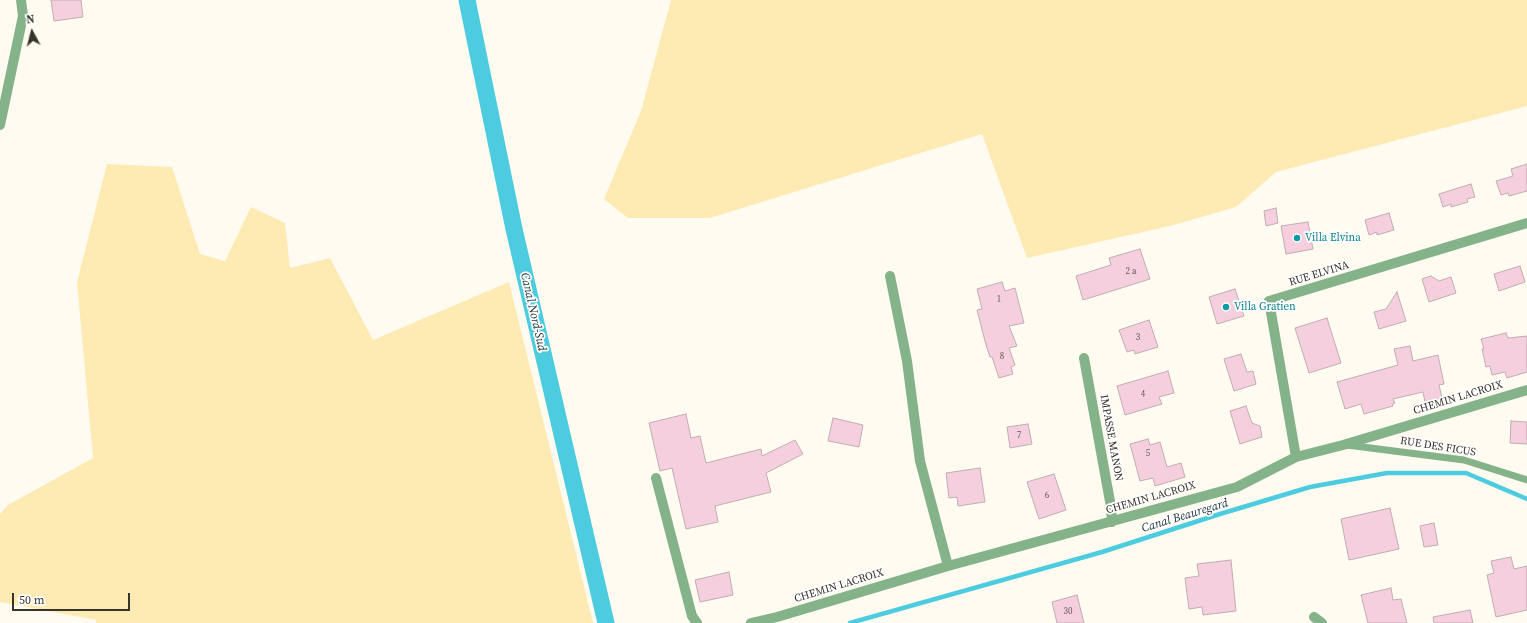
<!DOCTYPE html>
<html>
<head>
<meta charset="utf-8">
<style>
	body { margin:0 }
	#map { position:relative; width:1527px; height:623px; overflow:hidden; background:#fffbf0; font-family:"Source Serif 4",serif }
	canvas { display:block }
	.north { position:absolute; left:12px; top:12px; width:40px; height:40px; -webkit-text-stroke:3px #fff; paint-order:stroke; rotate:353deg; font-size:11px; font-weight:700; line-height:16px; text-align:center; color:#37342e }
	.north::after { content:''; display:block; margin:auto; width:14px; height:18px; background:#37342e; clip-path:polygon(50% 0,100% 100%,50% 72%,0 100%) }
	.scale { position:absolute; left:12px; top:593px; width:118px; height:18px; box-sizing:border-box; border:2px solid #37342e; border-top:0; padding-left:5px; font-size:12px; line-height:14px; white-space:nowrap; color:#37342e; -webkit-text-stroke:3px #fff; paint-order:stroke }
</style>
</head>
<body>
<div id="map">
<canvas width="1527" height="623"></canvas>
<div class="north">N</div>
<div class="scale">50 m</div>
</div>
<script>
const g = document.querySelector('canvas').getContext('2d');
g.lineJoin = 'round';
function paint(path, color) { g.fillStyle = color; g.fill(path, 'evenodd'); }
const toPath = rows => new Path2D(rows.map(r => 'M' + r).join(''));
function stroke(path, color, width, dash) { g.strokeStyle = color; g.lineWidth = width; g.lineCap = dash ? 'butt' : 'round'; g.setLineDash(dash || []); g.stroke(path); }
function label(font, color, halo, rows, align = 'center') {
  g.font = font + ' "Source Serif 4",serif'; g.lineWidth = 3.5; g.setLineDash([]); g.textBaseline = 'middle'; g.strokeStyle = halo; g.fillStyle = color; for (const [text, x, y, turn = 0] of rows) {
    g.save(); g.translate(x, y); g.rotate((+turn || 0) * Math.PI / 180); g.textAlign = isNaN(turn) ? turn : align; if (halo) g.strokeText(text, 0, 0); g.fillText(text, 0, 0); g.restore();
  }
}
paint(toPath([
	[671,0,1527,0,1527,106,1276,172,1236,207,1170,226,1027,258,982,134,710,218,628,218,604,199,641,111],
	[107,164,172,167,200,254,225,261,251,207,285,223,290,268,330,258,373,340,509,282,593,623,96,623,96,620,0,602,0,514,8,505,93,458,77,282]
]), '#feeab3');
stroke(toPath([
	[850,623,1102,552,1220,514,1310,487,1387,473,1466,473,1527,499]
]), '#4cccde', 4.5);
stroke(toPath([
	[467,0,514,229,606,623]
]), '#4cccde', 17);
const building = toPath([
	[51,0,81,0,83,17,54,21,51,0],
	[1527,164,1527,191,1509,196,1508,193,1501,195,1496,181,1513,176,1511,169,1527,164],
	[1471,184,1475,197,1467,199,1468,202,1451,207,1451,204,1443,207,1439,194,1471,184],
	[1276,208,1278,223,1266,226,1264,211,1276,208],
	[1389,213,1394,230,1377,235,1377,232,1369,235,1365,220,1389,213],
	[1308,222,1313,249,1286,254,1281,226,1308,222],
	[1140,249,1150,279,1083,300,1076,276,1111,265,1109,258,1140,249],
	[1520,266,1525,282,1499,291,1494,274,1520,266],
	[1431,276,1439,281,1451,277,1456,293,1429,302,1422,279,1431,276],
	[1002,282,1005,291,1015,288,1024,323,1009,326,1017,346,1009,348,1015,365,1011,367,1013,374,999,378,992,357,990,357,986,345,977,310,982,309,977,289,1002,282],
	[1235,289,1244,316,1217,324,1209,297,1235,289],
	[1397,292,1406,321,1379,329,1374,312,1386,309,1397,292],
	[1327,318,1341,363,1309,373,1295,328,1327,318],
	[1149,320,1158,347,1135,354,1134,350,1127,352,1119,330,1149,320],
	[1506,333,1508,338,1527,336,1527,372,1507,378,1505,372,1492,375,1490,366,1486,367,1482,349,1484,349,1481,339,1506,333],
	[1410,346,1413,361,1438,355,1444,384,1439,385,1442,398,1425,402,1423,392,1393,399,1395,403,1393,403,1393,406,1364,414,1361,404,1345,409,1337,382,1398,365,1394,349,1410,346],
	[1241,354,1247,372,1253,371,1256,384,1234,391,1224,359,1241,354],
	[1168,371,1174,393,1159,397,1162,404,1125,415,1117,386,1168,371],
	[1246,406,1252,423,1260,426,1262,437,1240,444,1230,411,1246,406],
	[686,414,691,438,700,436,706,463,761,449,762,456,795,440,803,454,766,473,771,492,715,506,718,522,686,529,672,468,660,471,649,423,686,414],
	[833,418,863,425,859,447,828,441,833,418],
	[1511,421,1527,422,1527,444,1510,443,1511,421],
	[1028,424,1032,444,1010,448,1007,427,1028,424],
	[1148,439,1150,445,1160,442,1167,467,1181,463,1185,477,1155,486,1153,478,1140,481,1130,444,1148,439],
	[980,468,985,502,958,506,957,497,949,498,946,473,980,468],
	[1054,474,1066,510,1039,519,1027,482,1054,474],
	[1390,508,1399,549,1349,560,1341,519,1390,508],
	[1434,523,1438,545,1424,547,1420,526,1434,523],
	[1511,557,1514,569,1527,566,1527,610,1496,617,1487,575,1494,573,1491,561,1511,557],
	[1231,560,1236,611,1203,615,1202,607,1189,609,1185,578,1199,576,1197,564,1231,560],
	[729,572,733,595,700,602,695,580,729,572],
	[1391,588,1393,600,1401,599,1407,623,1368,623,1361,595,1391,588],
	[1077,595,1084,623,1057,623,1052,602,1077,595],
	[1470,610,1473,623,1434,623,1433,617,1470,610]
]);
paint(building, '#f5cfdd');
stroke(building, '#c0adb3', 1);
stroke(toPath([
	[1347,445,1464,460,1527,480]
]), '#84b289', 7);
stroke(toPath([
	[0,125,23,16,21,0],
	[890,276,907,361,920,461,948,566],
	[1084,358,1111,507,1112,522],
	[1296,457,1269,301,1527,223],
	[656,478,692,616,697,623],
	[1314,617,1322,623],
	[751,623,777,617,948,566,1237,487,1296,457,1343,445,1527,390]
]), '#84b289', 10);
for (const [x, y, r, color] of [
	[1297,238,4,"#0f9aa8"],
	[1226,307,4,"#0f9aa8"]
]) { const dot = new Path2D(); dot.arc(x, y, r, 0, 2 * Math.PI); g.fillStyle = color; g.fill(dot); stroke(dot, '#fff', 1.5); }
label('9px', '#665b5a', null, [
	["2 a",1131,272],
	["1",999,300],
	["3",1138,338],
	["8",1002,357],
	["4",1143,395],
	["7",1019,436],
	["5",1148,454],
	["6",1047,496],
	["30",1068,612]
]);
label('11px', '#0d838f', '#fff', [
	["Villa Elvina",1305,238],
	["Villa Gratien",1234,307]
], 'left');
label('11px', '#37342e', '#fff', [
	["RUE ELVINA",1319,274,-17],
	["CHEMIN LACROIX",1458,398,-17],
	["IMPASSE MANON",1111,438,80],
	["RUE DES FICUS",1438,447,9],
	["CHEMIN LACROIX",1151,498,-16],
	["CHEMIN LACROIX",839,586,-17]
]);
label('italic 12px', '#203639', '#fff', [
	["Canal Nord-Sud",533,312,77],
	["Canal Beauregard",1185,516,-17]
]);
</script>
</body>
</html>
